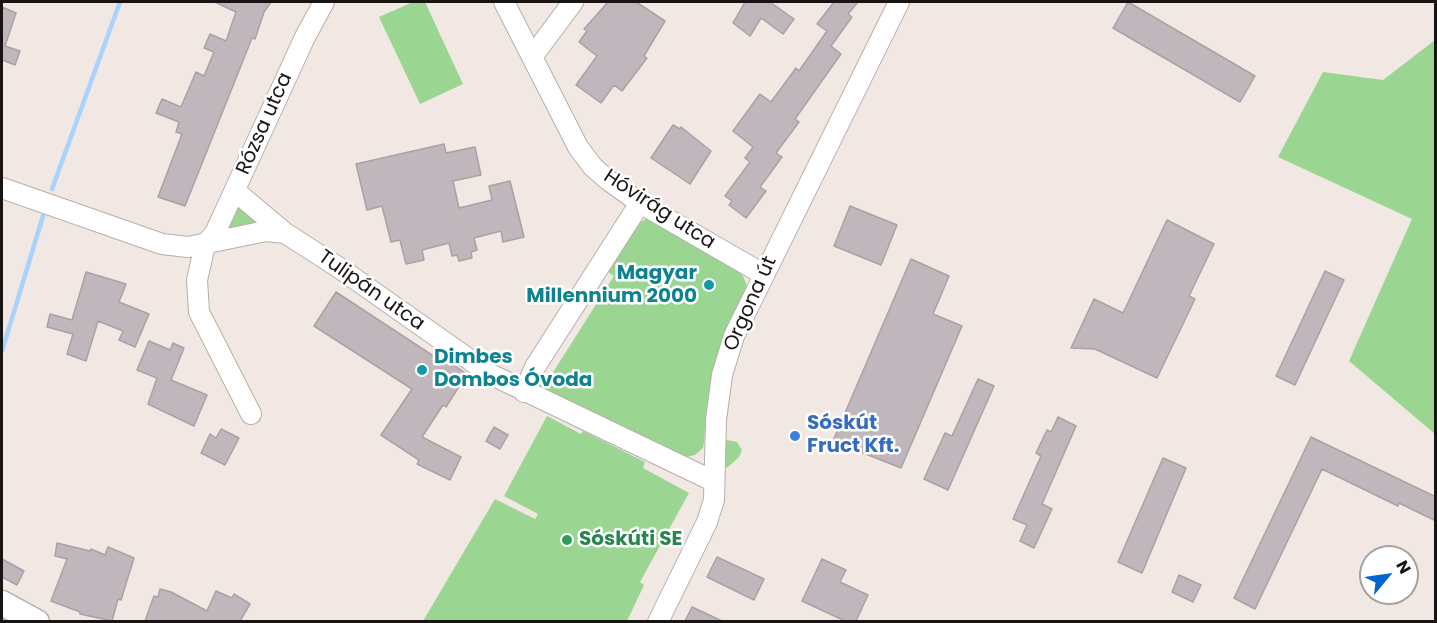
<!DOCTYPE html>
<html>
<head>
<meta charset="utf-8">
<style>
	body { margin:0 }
	#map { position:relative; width:1437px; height:623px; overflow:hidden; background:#f1e8e3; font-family:Poppins,sans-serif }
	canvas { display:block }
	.frame { position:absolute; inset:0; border:3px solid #181413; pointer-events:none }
	.north { position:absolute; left:1359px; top:545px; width:60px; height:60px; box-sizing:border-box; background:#fff; border:2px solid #a3a1a1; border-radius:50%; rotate:61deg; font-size:16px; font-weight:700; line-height:24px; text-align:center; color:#181413 }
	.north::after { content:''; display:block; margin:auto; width:21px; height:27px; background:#0066ce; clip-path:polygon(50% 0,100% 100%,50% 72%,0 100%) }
</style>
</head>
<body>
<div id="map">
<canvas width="1437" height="623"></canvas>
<div class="frame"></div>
<div class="north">N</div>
</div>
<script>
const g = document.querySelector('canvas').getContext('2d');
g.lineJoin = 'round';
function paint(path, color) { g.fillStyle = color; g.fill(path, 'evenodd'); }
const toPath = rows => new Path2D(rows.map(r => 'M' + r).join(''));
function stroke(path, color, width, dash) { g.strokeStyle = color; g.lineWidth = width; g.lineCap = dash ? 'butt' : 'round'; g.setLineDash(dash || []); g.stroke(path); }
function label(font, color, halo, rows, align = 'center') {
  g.font = font + ' Poppins,sans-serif'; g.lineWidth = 5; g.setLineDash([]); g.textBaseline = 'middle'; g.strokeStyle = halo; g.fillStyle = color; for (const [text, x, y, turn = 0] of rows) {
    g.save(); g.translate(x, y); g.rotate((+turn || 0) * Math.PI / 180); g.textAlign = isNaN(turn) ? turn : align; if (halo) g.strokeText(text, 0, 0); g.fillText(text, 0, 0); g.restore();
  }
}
paint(toPath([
	[413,2,425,2,463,84,420,104,379,17],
	[1435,40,1435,434,1349,361,1412,219,1278,157,1323,72,1383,80],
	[237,204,263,223,226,230],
	[648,218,740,269,746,283,747,290,711,385,706,414,704,443,703,448,695,455,686,457,676,455,537,386,541,371,550,377,614,276,607,271,637,224],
	[547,416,581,434,583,431,645,462,643,468,689,493,640,582,644,585,627,621,423,621,495,499,535,519,538,514,504,496],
	[727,440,737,442,742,450,739,457,728,467,722,469,723,442]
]), '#9ad691');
stroke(toPath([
	[52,189,120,2],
	[2,351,43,216]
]), '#a9d2fc', 4.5);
const building = toPath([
	[215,2,271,2,264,12,255,39,252,38,185,206,158,197,182,134,176,132,179,122,156,113,162,99,181,107,196,72,204,76,214,52,204,48,210,34,226,41,236,12,215,2],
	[608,2,636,2,665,21,644,56,647,58,622,91,614,85,601,103,576,85,597,56,579,42,587,31,584,29,608,2],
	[745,2,770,2,794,19,783,34,761,18,750,36,733,23,745,2],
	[834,2,858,2,848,14,852,17,831,46,841,54,795,119,799,122,776,153,782,157,760,187,766,191,746,218,729,205,732,201,725,196,750,162,745,158,753,147,733,131,760,94,771,102,796,68,799,71,827,31,817,24,834,2],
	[1128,2,1255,76,1240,102,1113,28,1128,2],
	[2,7,16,13,5,46,20,51,15,65,2,60,2,7],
	[673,125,680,129,681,127,711,151,690,184,651,158,673,125],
	[444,144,446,153,475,147,481,175,453,181,459,208,492,200,489,186,510,181,524,237,503,242,501,231,474,238,477,250,471,252,472,258,459,261,457,255,452,256,449,243,422,250,424,260,406,264,400,240,391,242,382,206,367,210,356,164,444,144],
	[850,206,897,225,881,265,834,246,850,206],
	[1167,220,1214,244,1189,296,1195,299,1157,378,1095,349,1071,348,1094,299,1123,313,1167,220],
	[911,259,949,276,933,314,962,326,901,468,833,441,911,259],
	[1325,271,1344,280,1295,385,1276,376,1325,271],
	[86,272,126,284,119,302,149,314,135,347,119,340,123,331,98,321,86,361,67,354,73,334,47,327,50,314,72,320,86,272],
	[336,292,438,359,440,356,467,374,446,407,443,405,422,437,461,457,450,480,417,464,419,460,381,435,412,389,314,326,336,292],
	[149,341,170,350,173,343,184,348,171,380,207,395,194,426,148,404,157,378,137,370,149,341],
	[978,379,994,386,948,490,924,479,945,433,952,436,978,379],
	[1058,417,1076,426,1042,504,1052,509,1034,548,1020,541,1027,525,1013,519,1041,456,1036,453,1047,430,1051,432,1058,417],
	[494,427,508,435,500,449,486,441,494,427],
	[221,429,239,438,225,465,201,453,210,434,216,438,221,429],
	[1311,437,1436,497,1436,521,1399,503,1398,506,1322,469,1255,609,1234,598,1311,437],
	[1163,458,1186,468,1142,573,1118,562,1163,458],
	[57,543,90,551,91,549,105,555,108,547,134,558,121,600,118,599,112,621,80,614,80,612,51,601,67,559,55,556,57,543],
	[717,557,764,579,754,600,707,577,717,557],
	[2,559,24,571,17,585,2,577,2,559],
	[822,559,846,570,840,582,868,595,856,621,845,621,802,601,822,559],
	[1179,575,1201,585,1193,602,1172,592,1179,575],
	[160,589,171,592,207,611,216,591,232,598,234,594,250,604,240,621,145,621,154,596,158,597,160,589],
	[692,607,722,621,685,621,692,607]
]);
paint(building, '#c0b7bc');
stroke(building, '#aaa0a5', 1.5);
const minor = toPath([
	[504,2,578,147,593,167,608,180,640,203,763,274],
	[532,57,573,2],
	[2,188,162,244,188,247,266,231,285,233,338,267,490,374,713,481],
	[235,191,285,233],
	[524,392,535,367,640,203],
	[251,414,199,312,197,280,205,245,215,233,305,37,324,2],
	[658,622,707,522,714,500,716,420,722,375,734,336,899,2]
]);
const tertiary = toPath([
	[2,603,37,622]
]);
stroke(minor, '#b7aea9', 22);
stroke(tertiary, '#b7aea9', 27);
stroke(minor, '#fff', 20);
stroke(tertiary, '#fff', 24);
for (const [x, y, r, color] of [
	[709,285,6,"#0f9aa8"],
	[422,370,6,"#0f9aa8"],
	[795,436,6,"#3f7fe0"],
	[567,540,6,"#2e9e5b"]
]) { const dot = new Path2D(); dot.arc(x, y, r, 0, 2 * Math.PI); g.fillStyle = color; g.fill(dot); stroke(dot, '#fff', 2); }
label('20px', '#181413', '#fff', [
	["Rózsa utca",265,124,-66],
	["Hóvirág utca",659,210,33],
	["Tulipán utca",371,291,35],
	["Orgona út",751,304,-66]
]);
label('bold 20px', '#0d838f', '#fff', [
	["Magyar",697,274],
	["Millennium 2000",697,297],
	["Dimbes",434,358,"left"],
	["Dombos Óvoda",434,381,"left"]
], 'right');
label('bold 20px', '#366cbe', '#fff', [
	["Sóskút",807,424],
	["Fruct Kft.",807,447]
], 'left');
label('bold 20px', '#27864d', '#fff', [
	["Sóskúti SE",579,540]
], 'left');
</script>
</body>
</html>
